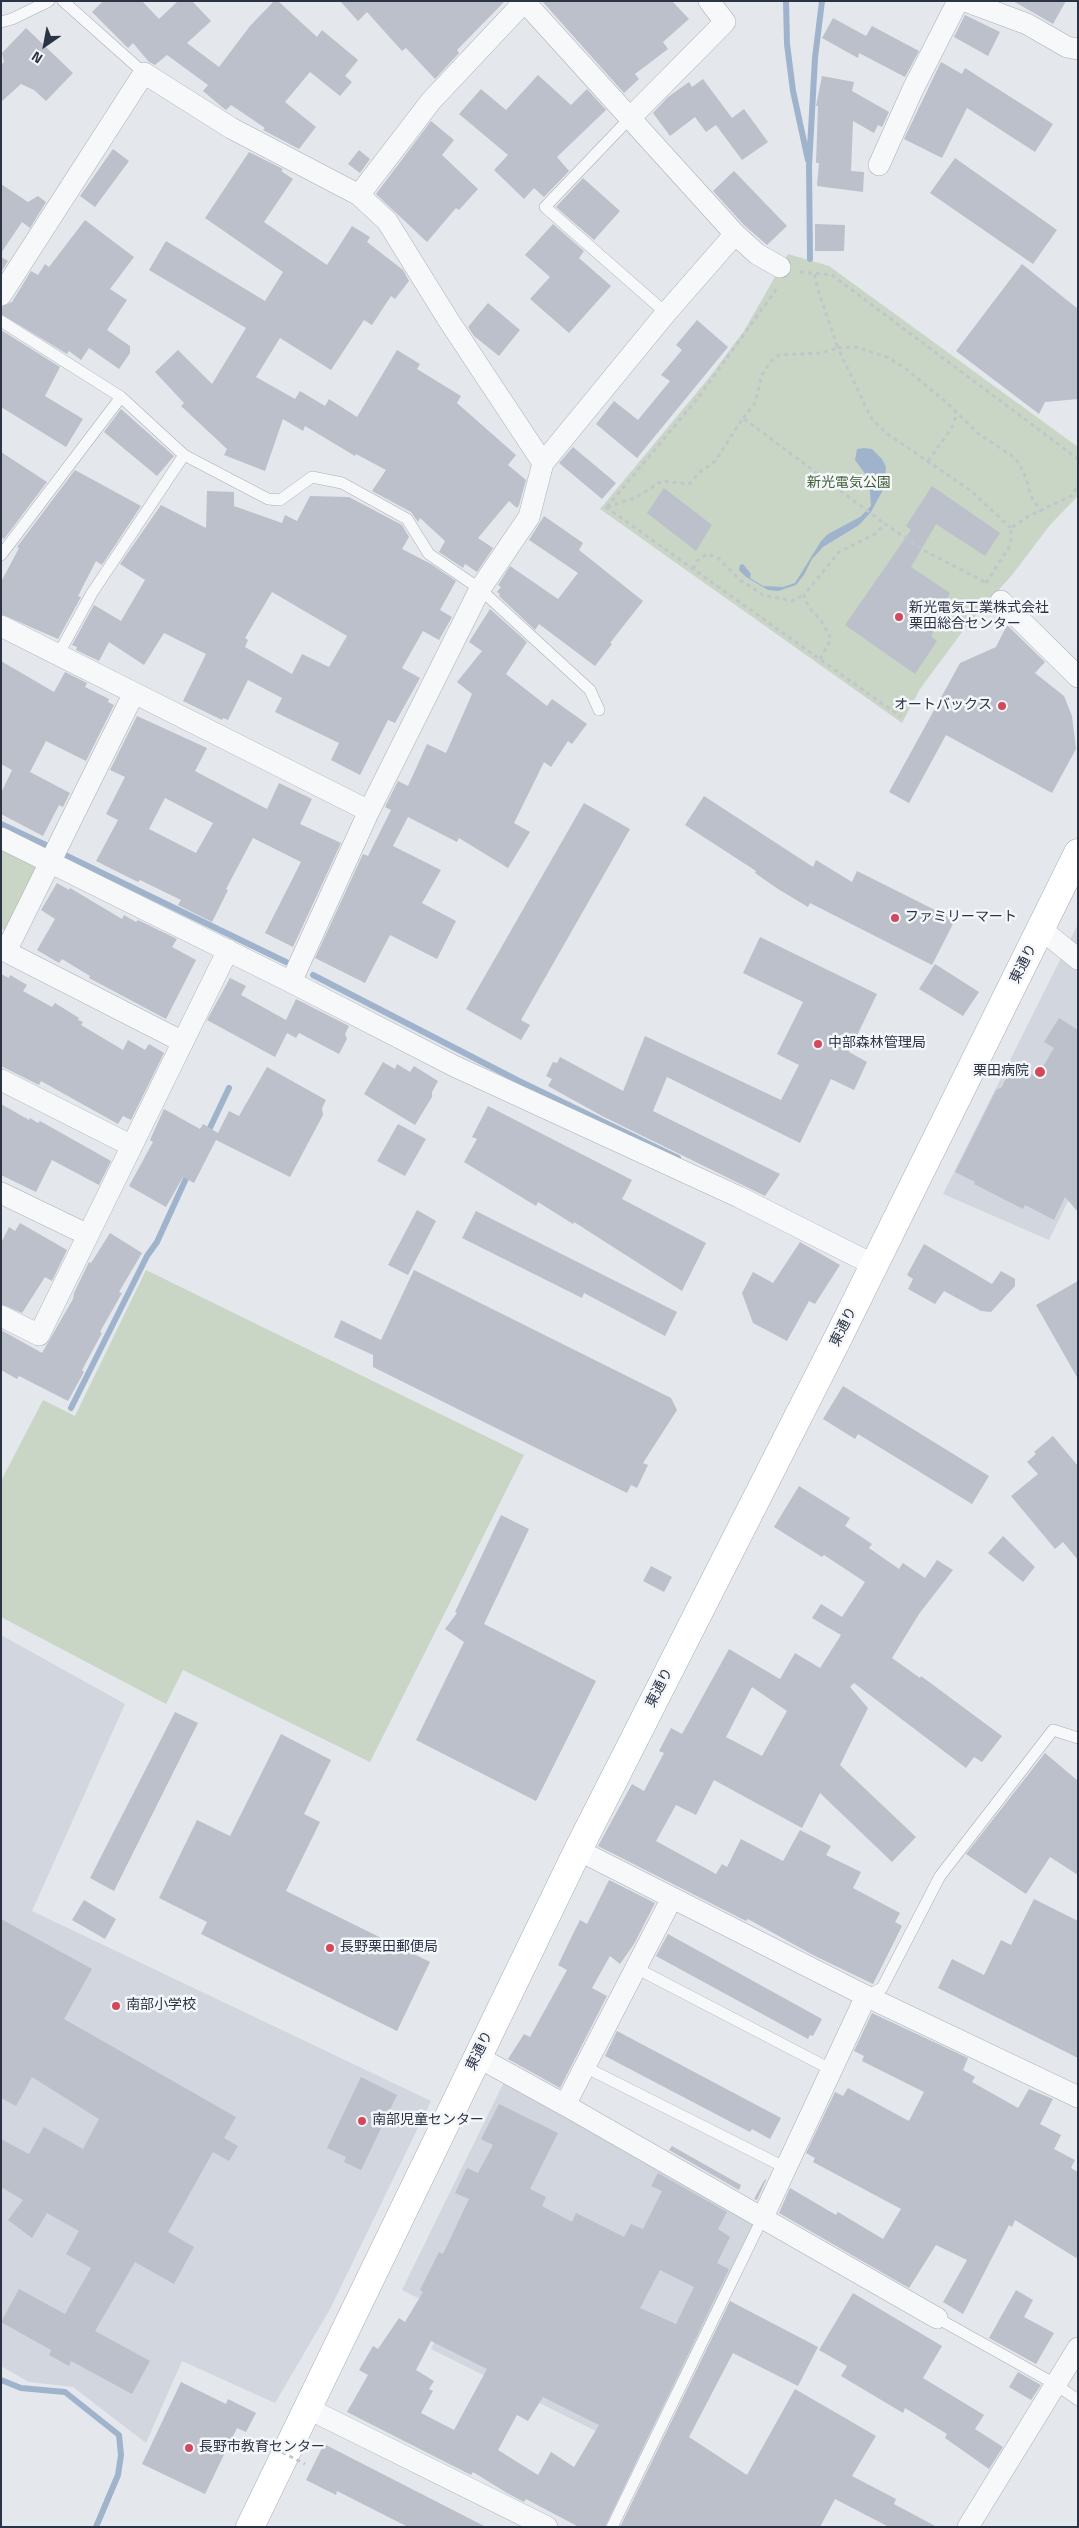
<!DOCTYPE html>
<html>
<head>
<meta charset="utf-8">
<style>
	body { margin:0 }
	#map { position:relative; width:1079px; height:2528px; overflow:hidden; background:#e4e7ec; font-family:"Titillium Web",sans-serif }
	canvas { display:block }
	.frame { position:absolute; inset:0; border:2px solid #2b3445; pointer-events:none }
	.north { position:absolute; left:20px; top:20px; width:50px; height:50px; -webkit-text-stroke:4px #f4f6f9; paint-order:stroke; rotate:213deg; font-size:14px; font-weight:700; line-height:20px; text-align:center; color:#2b3445 }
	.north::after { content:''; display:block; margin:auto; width:18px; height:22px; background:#2b3445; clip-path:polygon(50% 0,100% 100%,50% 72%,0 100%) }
</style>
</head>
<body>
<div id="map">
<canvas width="1079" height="2528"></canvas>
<div class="frame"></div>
<div class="north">N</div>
</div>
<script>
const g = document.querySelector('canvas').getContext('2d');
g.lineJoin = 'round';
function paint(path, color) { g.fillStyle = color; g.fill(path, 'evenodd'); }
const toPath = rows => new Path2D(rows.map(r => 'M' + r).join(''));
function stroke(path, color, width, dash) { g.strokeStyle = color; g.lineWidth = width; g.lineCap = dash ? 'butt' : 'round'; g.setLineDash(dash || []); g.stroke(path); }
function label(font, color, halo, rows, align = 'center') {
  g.font = font + ' "Titillium Web","Noto Sans JP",sans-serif'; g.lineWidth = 5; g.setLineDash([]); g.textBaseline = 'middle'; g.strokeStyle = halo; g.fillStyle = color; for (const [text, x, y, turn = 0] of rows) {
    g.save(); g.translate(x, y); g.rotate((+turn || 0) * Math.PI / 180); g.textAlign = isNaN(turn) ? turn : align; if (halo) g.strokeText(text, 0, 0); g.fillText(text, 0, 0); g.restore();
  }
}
paint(toPath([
	[1078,924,1078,1181,1049,1240,943,1194],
	[1,1635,125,1704,32,1911,431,2101,330,2309,275,2403,182,2361,146,2443,73,2387,29,2382,1,2366],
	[504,2082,757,2222,640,2453,431,2349,448,2313,402,2290]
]), '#d2d6de');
paint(toPath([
	[788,254,829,266,1078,447,1078,496,1050,525,1012,575,968,624,920,689,902,723,600,509,708,379,744,331],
	[1,848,38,867,6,931,1,928],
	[146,1270,524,1455,370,1762,183,1670,166,1704,1,1617,1,1481,43,1400,75,1416]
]), '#c9d6c5');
paint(toPath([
	[864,448,872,449,882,459,886,467,885,478,884,488,871,512,859,525,823,547,812,559,804,575,796,585,778,591,768,590,746,577,739,570,740,565,743,564,751,574,750,578,763,586,783,587,795,583,821,541,828,534,860,517,871,506,869,479,855,460,857,449]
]), '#9fb4cc');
stroke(toPath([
	[786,1,787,44,793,91,808,160],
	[810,259,809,166,815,58,822,1],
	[1,824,48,846],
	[65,855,286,962],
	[313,975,517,1080,678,1158],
	[207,1134,229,1088],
	[71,1408,147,1256,157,1242,189,1172],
	[1,2380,21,2388,65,2392,119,2435,121,2455,118,2475,96,2527]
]), '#9fb4cc', 6);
paint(toPath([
	[103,1,142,1,159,19,178,1,192,1,211,21,187,43,219,67,250,26,274,1,278,1,317,37,322,30,358,60,345,76,352,82,340,96,310,72,285,102,316,127,299,149,263,130,265,128,231,105,226,110,222,107,203,91,208,85,167,55,155,65,149,62,133,43,128,48,92,12],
	[340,1,505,1,457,50,459,53,435,79,406,48,402,51,367,12,358,21],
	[542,1,672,1,689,19,663,42,668,49,635,74,639,79,624,93],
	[1013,1,1066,1,1053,24],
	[965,15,1000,32,988,56,954,37],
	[833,18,866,36,872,26,919,51,905,77,859,53,858,58,822,38],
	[26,28,73,73,46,101,34,90,21,84,1,102,1,65,4,62,2,53],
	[941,62,962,74,965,68,1053,124,1035,152,967,108,942,158,904,139],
	[538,75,571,105,587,89,606,110,557,157,569,171,571,169,544,197,534,188,524,199,494,170,508,155,459,114,481,89,506,110],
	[822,76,854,82,852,91,889,112,882,127,878,125,874,133,853,121,851,171,864,172,863,192,817,186,819,163,816,163,818,106,816,106],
	[703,79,732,118,744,109,768,142,742,160,716,125,706,132,695,117,670,136,653,113,668,97,689,82,692,87],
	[431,121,454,140,442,155,478,189,459,210,456,208,427,242,376,194],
	[113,149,129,161,95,207,80,196],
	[359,150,370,159,360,173,348,164],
	[249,152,283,169,281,171,293,179,264,222,327,265,352,226,370,237,367,242,403,270,409,281,395,299,391,296,372,325,364,320,331,370,280,338,256,377,295,399,300,391,325,406,329,399,357,417,397,350,420,364,417,369,461,396,457,403,516,455,508,465,526,480,519,505,517,508,509,501,478,538,493,548,477,572,465,564,463,568,439,552,445,541,420,518,418,522,411,512,372,491,386,470,356,454,355,456,305,426,303,431,283,419,265,471,224,455,227,449,181,406,184,403,155,372,178,350,212,384,246,328,149,270,166,241,265,301,283,272,205,218],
	[955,158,1057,230,1033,264,930,193],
	[734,171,787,226,767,245,744,225,713,191],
	[583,178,620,211,594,240,556,207],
	[1,184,28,202,38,196,46,202,30,228,22,222,1,253],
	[85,220,134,257,110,289,127,300,107,330,130,346,130,353,119,369,89,348,81,360,69,351,67,354,1,314,1,307,12,302,31,271,38,275,45,264,49,267],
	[553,224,584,251,579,258,611,286,569,333,530,299,550,277,525,255],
	[815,224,845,225,844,251,815,251],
	[1,257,8,261,1,272],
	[1022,264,1078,309,1078,399,1045,402,1039,414,956,351],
	[488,303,520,330,499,356,474,336,468,327],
	[697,320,728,347,637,458,596,424,614,401,638,420,670,381,661,375,682,350,676,345],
	[1,330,60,367,45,396,83,419,66,447,1,407],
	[121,409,174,456,157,476,104,432],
	[573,447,616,483,602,499,559,463],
	[1,452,47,482,4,539,1,537],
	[75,470,141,506,102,565,96,561,78,596,81,597,58,639,1,614,1,582,19,548,17,547],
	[932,486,1000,533,985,556,936,524,911,567,950,593,940,612,944,615,931,636,937,641,915,674,845,625,911,530,906,526],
	[664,488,712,525,696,551,647,513],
	[207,491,234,492,234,506,282,523,285,515,297,521,310,496,349,497,402,525,409,537,402,549,431,564,456,581,440,610,452,617,439,640,423,631,402,668,420,678,395,723,388,720,360,775,331,760,339,743,275,712,282,698,248,680,228,720,223,718,222,720,183,701,206,654,164,633,144,665,109,642,99,661,76,650,77,647,72,645,94,605,121,621,145,580,120,564,161,505,206,528],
	[272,592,347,636,329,667,302,654,292,674,245,647,248,640,245,638],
	[544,516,583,543,579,550,643,601,610,643,612,644,595,666,539,624,535,630,499,596,500,594,497,592,501,587,498,585,510,566,558,599,578,573,529,540],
	[490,609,527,642,506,674,547,706,552,699,587,724,572,744,568,741,551,767,544,762,514,823,530,832,508,868,459,838,457,842,408,817,393,846,441,870,422,903,456,921,437,959,390,935,365,983,315,958,363,854,368,856,391,810,385,807,398,781,408,786,427,744,446,753,472,694,457,682,482,651,469,642],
	[1007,625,1045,662,1035,673,1064,696,1072,716,1076,749,1052,793,946,735,909,803,889,792,960,663,996,647],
	[1,661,54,692,65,672,87,683,85,687,109,699,108,702,114,705,86,761,46,741,30,772,70,793,63,807,59,805,43,836,1,814,1,793,12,770,1,764],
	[137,716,207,748,195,771,267,809,279,783,312,799,300,824,341,843,293,947,265,933,301,862,253,838,226,889,228,890,212,922,178,905,181,900,140,880,138,882,96,861,118,820,106,814,125,777,110,770],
	[165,798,213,823,196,853,149,829],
	[704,796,813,867,816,860,852,882,857,871,955,920,932,965,810,903,808,907,778,889,755,873,756,871,685,825],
	[584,803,630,829,521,1020,530,1025,521,1040,466,1009],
	[57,883,69,890,70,888,122,919,124,915,136,922,138,920,177,939,172,947,196,960,166,1019,89,978,90,976,62,959,59,963,37,950,55,919,41,910],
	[760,937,877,994,849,1052,867,1062,854,1090,831,1079,800,1143,667,1077,653,1111,780,1174,765,1196,602,1116,548,1086,552,1079,546,1076,553,1062,557,1063,560,1057,623,1091,645,1036,781,1100,799,1065,777,1054,803,1002,743,973],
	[935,964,979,992,963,1016,919,989],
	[1,974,9,978,10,975,27,985,23,991,52,1007,55,1003,79,1018,78,1020,83,1022,81,1025,123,1050,128,1040,145,1050,149,1044,164,1053,131,1120,123,1116,118,1124,41,1081,39,1085,1,1066],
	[230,978,246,986,241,995,286,1020,296,999,349,1026,345,1034,347,1039,339,1054,299,1033,296,1038,287,1033,275,1057,207,1020],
	[1059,1018,1078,1030,1078,1212,1065,1197,1054,1220,1025,1205,1023,1209,974,1184,975,1182,955,1172,996,1090,1002,1087,1005,1080,1016,1074,1019,1069,1037,1077,1054,1048,1044,1042],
	[383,1062,395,1069,397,1064,410,1072,414,1066,438,1081,432,1092,432,1097,415,1125,364,1094],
	[267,1067,326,1100,322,1108,323,1115,290,1177,216,1140,194,1183,183,1177,166,1207,129,1186,153,1142,150,1140,164,1109,200,1129,203,1124,218,1133,229,1111,239,1116],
	[1,1104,29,1120,30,1118,38,1123,40,1121,111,1161,99,1185,52,1160,36,1192,1,1175],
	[488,1106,632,1180,622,1199,706,1243,682,1291,574,1222,573,1224,538,1202,536,1206,464,1162,477,1139,472,1137],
	[398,1124,426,1139,405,1176,377,1161],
	[417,1210,436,1221,408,1275,388,1265],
	[476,1211,677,1312,665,1336,584,1293,582,1298,462,1238],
	[20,1223,67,1250,52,1281,45,1277,22,1313,1,1304,1,1243,9,1227,15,1231],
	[110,1233,142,1253,119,1292,122,1293,100,1332,102,1333,82,1370,84,1372,68,1401,19,1376,17,1379,1,1370,1,1330,42,1353,73,1299,74,1293,89,1262,91,1263],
	[800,1242,840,1265,815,1304,809,1301,787,1341,753,1323,742,1293,753,1272,773,1283],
	[924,1244,992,1284,1001,1271,1015,1279,1015,1286,991,1312,981,1311,944,1291,935,1304,908,1289,913,1279,907,1275],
	[414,1270,671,1398,677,1410,643,1463,648,1465,637,1488,631,1485,627,1493,373,1367,373,1355,334,1337,341,1320,381,1340],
	[1078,1281,1078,1379,1036,1305],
	[843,1386,989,1476,972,1504,858,1434,855,1439,823,1419],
	[1053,1436,1078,1466,1078,1560,1063,1542,1055,1549,1011,1496,1038,1474,1027,1462,1036,1454,1034,1452],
	[799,1486,850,1518,845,1526,872,1544,869,1548,899,1569,903,1563,925,1578,937,1560,953,1570,919,1614,892,1658,920,1678,921,1676,1002,1736,982,1762,974,1757,966,1768,854,1683,850,1687,868,1708,840,1765,916,1837,892,1862,820,1793,802,1828,714,1780,696,1815,676,1805,656,1841,716,1874,722,1864,727,1867,741,1839,783,1861,800,1830,831,1846,826,1855,861,1872,853,1888,900,1913,895,1922,902,1926,873,1984,813,1955,748,1919,746,1921,598,1846,632,1784,644,1791,664,1753,659,1751,671,1728,682,1734,729,1649,780,1679,795,1653,820,1668,841,1635,812,1618,821,1604,842,1617,865,1582,824,1555,822,1557,774,1527],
	[752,1687,787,1711,762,1756,726,1737],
	[501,1515,529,1529,484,1624,596,1681,536,1801,416,1740,464,1642,445,1629,457,1613,455,1612],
	[1003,1536,1035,1567,1023,1582,988,1553],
	[651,1566,672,1577,664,1592,643,1581],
	[175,1712,198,1723,114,1891,90,1878],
	[281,1734,331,1760,304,1814,320,1822,286,1891,430,1962,397,2031,201,1934,207,1922,159,1898,197,1820,230,1836],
	[1045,1753,1078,1781,1078,1875,1050,1857,1026,1894,966,1854],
	[609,1880,655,1903,634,1944,620,1964,610,1956,592,1988,607,1996,560,2088,508,2059,524,2034,530,2037,567,1970,558,1965,571,1938,580,1920,587,1924],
	[1034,1899,1078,1921,1078,2058,938,1988,952,1959,984,1975,1001,1940,1011,1945],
	[84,1900,116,1919,105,1939,72,1920],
	[1,1919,92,1969,64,2019,236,2117,224,2138,238,2146,229,2161,213,2152,168,2232,194,2247,174,2284,135,2262,95,2331,150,2361,132,2394,71,2361,69,2366,49,2355,51,2350,1,2322,19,2289,65,2314,91,2268,66,2254,79,2231,47,2213,32,2238,8,2220,23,2200,1,2187,1,2139,29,2154,44,2127,83,2149,99,2119,32,2077,16,2106,1,2098],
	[668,1934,822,2019,813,2036,810,2035,808,2039,656,1956],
	[872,2013,968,2058,963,2070,975,2077,972,2082,1018,2108,1029,2089,1053,2099,1040,2124,1061,2135,1054,2149,1075,2160,1071,2168,1078,2172,1078,2259,1015,2220,1012,2227,1009,2225,963,2314,943,2302,967,2260,936,2245,909,2288,779,2213,790,2188,836,2215,838,2212,883,2239,901,2209,813,2162,815,2158,806,2153,835,2092,843,2096,848,2088,909,2121,924,2092,862,2061,864,2056,854,2051],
	[617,2031,781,2118,770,2139,752,2129,750,2132,605,2056],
	[361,2077,397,2095,361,2170,344,2162,346,2157,327,2148],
	[499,2104,558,2133,530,2189,546,2197,542,2206,572,2222,576,2213,624,2237,631,2224,643,2229,662,2191,651,2186,658,2173,727,2212,718,2229,730,2237,717,2263,729,2269,605,2527,579,2527,526,2499,524,2502,507,2493,473,2472,471,2475,347,2412,368,2375,359,2370,373,2346,378,2349,399,2318,405,2322,423,2292,420,2290,439,2252,443,2254,469,2199,455,2193,467,2168,478,2173,493,2145,481,2139],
	[660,2270,694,2287,676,2324,640,2308],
	[431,2341,487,2369,454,2430,421,2413,433,2391,429,2389,434,2381,416,2370],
	[543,2397,599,2425,574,2467,551,2452,538,2475,498,2450,517,2415,528,2421],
	[672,2146,741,2185,739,2190,669,2150],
	[765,2179,766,2180,757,2200,754,2199],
	[1016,2290,1033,2300,1024,2317,1054,2333,1036,2364,989,2338],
	[853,2293,942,2346,923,2378,984,2415,975,2429,1003,2447,989,2469,945,2438,947,2434,905,2408,903,2413,841,2376,847,2366,819,2350],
	[730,2301,818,2347,798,2386,733,2353,689,2437,747,2475,795,2389,876,2436,852,2476,896,2499,894,2504,937,2527,889,2527,835,2499,820,2527,620,2527],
	[1018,2372,1041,2385,1031,2400,1009,2387],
	[181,2382,226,2404,228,2399,256,2413,246,2432,237,2428,205,2494,142,2464],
	[324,2444,486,2527,408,2527,337,2491,336,2495,306,2480]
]), '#bbc0ca');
const lane = toPath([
	[63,1,144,73],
	[1,22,12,19,49,1],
	[629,119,545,207,666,313],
	[1,321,121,397,184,455,268,499,280,500,312,477,342,483,407,519,429,554,480,589,590,690,599,710],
	[1,555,121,397],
	[58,655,92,593,184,455],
	[636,1968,832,2070],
	[866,1996,882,1988,940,1876,1053,1730,1078,1738],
	[585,2067,786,2168],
	[937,2318,1055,2384,1078,2400],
	[612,2527,762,2219]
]);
const street = toPath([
	[965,1,1027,24,1067,47,1078,49],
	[629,119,725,22,709,1],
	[879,165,913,89,958,1],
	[359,195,431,101,525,1],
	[735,234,757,254,780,267],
	[1,295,144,73,231,128,359,195,387,221,449,321,543,463],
	[1001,601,1078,677],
	[1,626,369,811],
	[1,838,291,982,454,1066,739,1197,874,1265],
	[1041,929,1078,959],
	[1,949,183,1042],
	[6,951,134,693],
	[291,982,369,811,480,589,529,517,543,463,666,313,735,234,524,1],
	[1,1080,132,1146],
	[1,1193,88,1235],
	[1,1316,39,1335,228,950],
	[578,1850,866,1996,1078,2097],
	[672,1898,565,2105,937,2318],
	[478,2057,565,2105],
	[762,2219,866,1996],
	[307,2408,547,2527],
	[968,2527,1078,2348]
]);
const secondary = toPath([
	[250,2527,578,1850,838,1338,1078,853]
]);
stroke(lane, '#a9aeb7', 12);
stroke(street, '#a9aeb7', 22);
stroke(secondary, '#a9aeb7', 29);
stroke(toPath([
	[800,272,832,275,1078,459],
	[743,418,755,403,762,375,770,362,779,355,821,353,838,348,819,293,814,273],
	[928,461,951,429,957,414],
	[606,507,901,717],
	[607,507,637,497,662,481,689,484,700,472,715,461,743,418,885,524],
	[607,507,698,398,778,287],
	[1011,528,970,490,886,433,871,418,838,348,856,347,865,350,887,357,905,368,947,403,980,435,1011,455,1019,463,1026,478,1030,494,1040,511],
	[693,569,697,561,707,554,717,557,739,579,763,595,792,601,804,595],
	[986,583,1011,544,1011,528,1027,517,1073,495,1078,483],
	[820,659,831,639,822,622,808,606,804,595,839,552,875,534,885,524,925,551,985,582]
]), '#c2c5cb', 3, [4, 4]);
stroke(lane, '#f7f8fa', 11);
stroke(street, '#f7f8fa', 21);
stroke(secondary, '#fff', 28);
stroke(toPath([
	[268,2445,305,2464]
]), '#c2c5cb', 3, [4, 4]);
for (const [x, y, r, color] of [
	[899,617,5,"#d1495b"],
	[1002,706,5,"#d1495b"],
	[895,918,5,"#d1495b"],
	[818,1044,5,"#d1495b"],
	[1040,1072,6,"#d1495b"],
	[330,1948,5,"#d1495b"],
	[116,2006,5,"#d1495b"],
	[362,2121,5,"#d1495b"],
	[189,2448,5,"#d1495b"]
]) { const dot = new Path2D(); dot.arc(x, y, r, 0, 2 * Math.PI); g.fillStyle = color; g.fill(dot); stroke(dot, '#f4f6f9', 2); }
label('14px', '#3f6138', '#f4f6f9', [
	["新光電気公園",849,484]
]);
label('14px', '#2b3445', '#f4f6f9', [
	["新光電気工業株式会社",909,609],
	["栗田総合センター",909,625],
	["オートバックス",992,706,"right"],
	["ファミリーマート",905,918],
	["中部森林管理局",828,1044],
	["栗田病院",1029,1072,"right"],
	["長野栗田郵便局",340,1948],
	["南部小学校",126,2006],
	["南部児童センター",372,2121],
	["長野市教育センター",199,2448]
], 'left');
label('14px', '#2b3445', '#f4f6f9', [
	["東通り",1024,964,-64],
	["東通り",844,1327,-64],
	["東通り",660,1688,-63],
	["東通り",480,2051,-64]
]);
</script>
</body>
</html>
